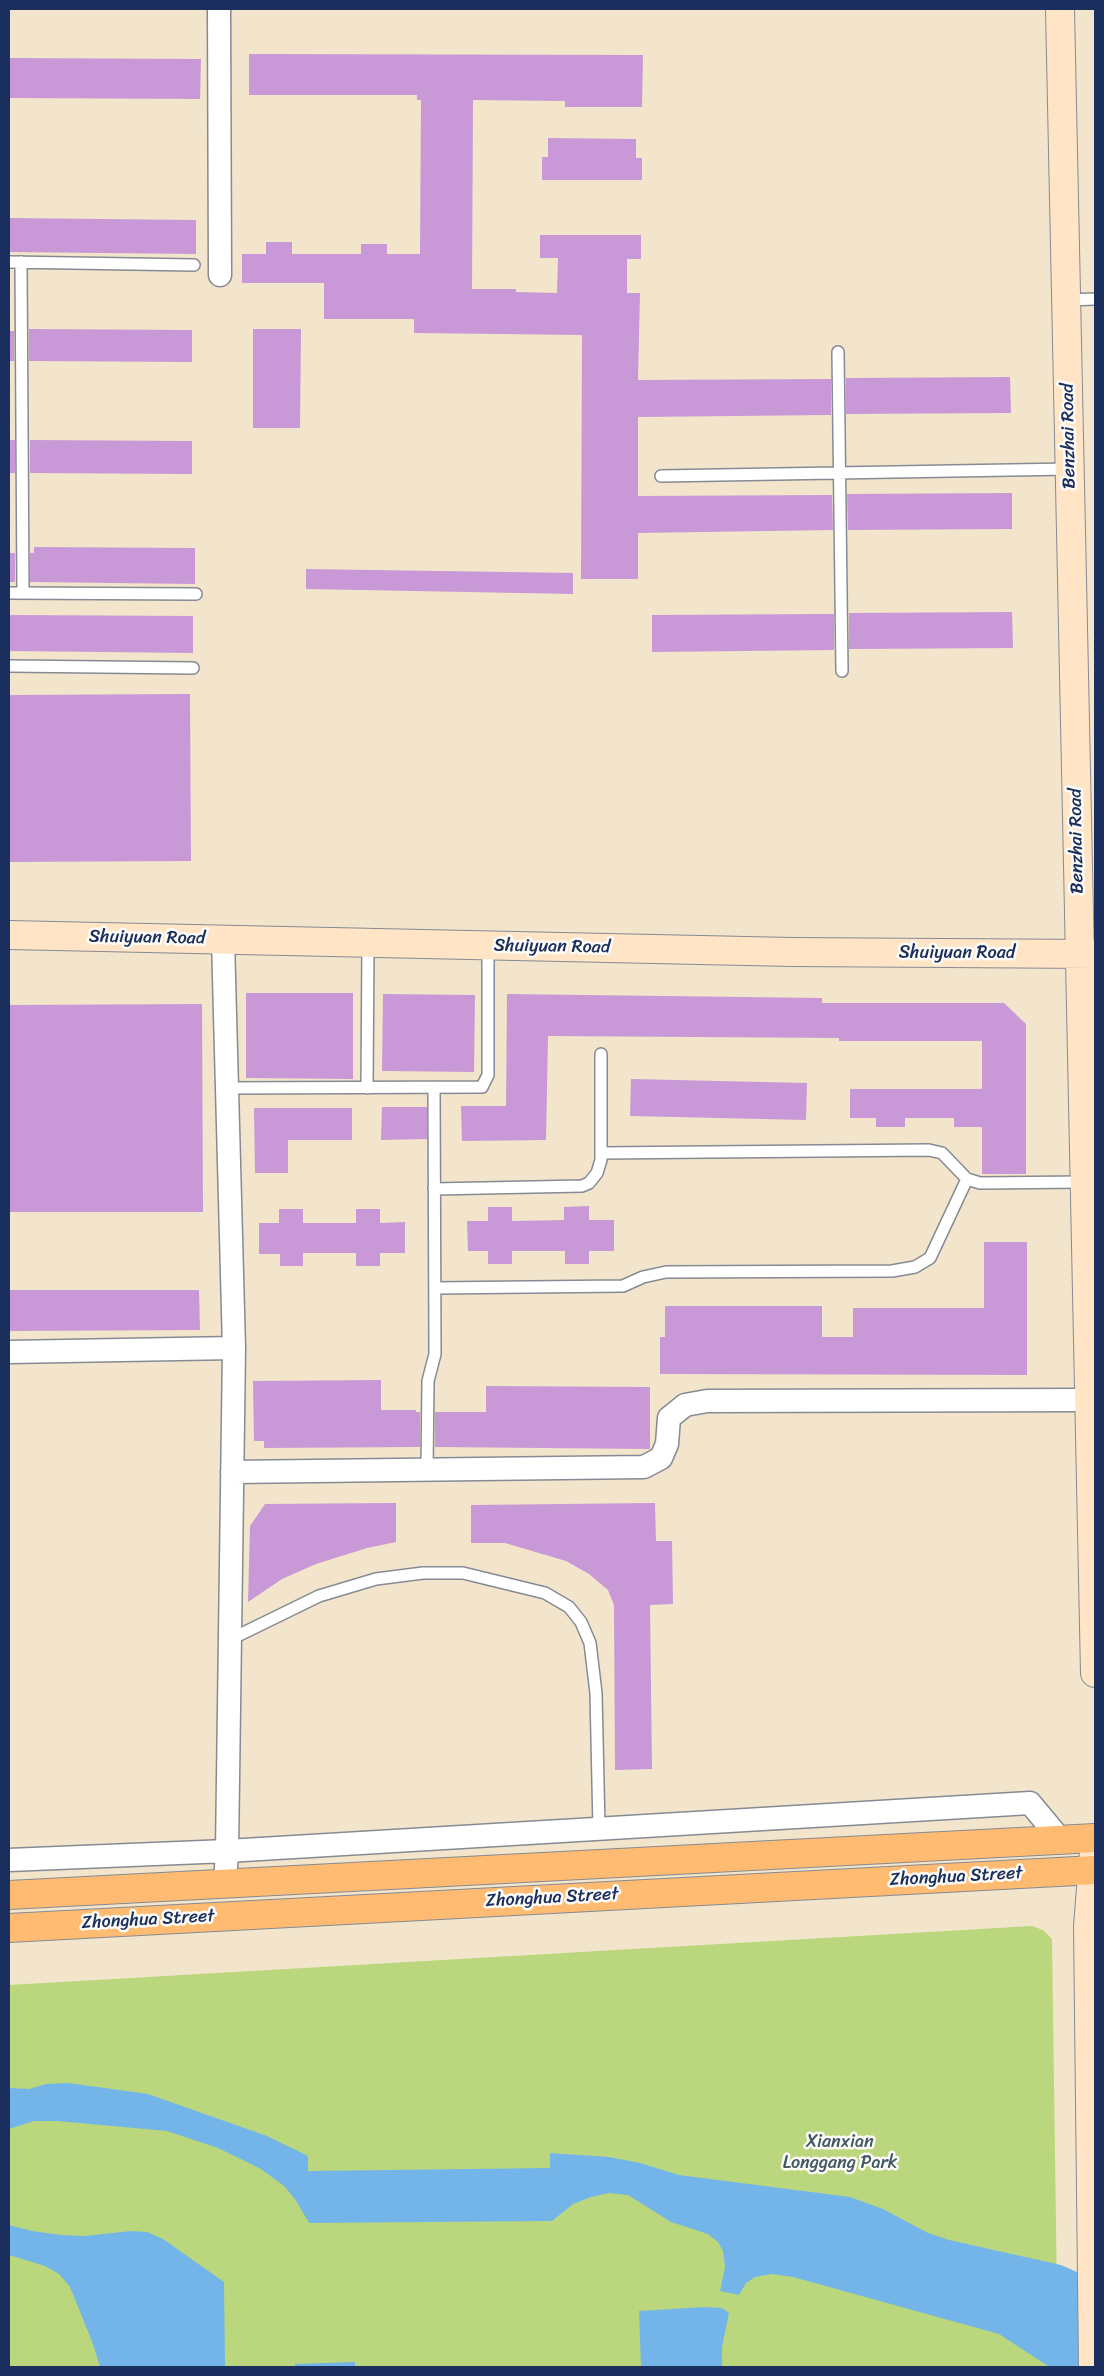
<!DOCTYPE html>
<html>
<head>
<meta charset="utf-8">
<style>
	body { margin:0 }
	#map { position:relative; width:1104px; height:2376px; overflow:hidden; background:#f2e5cb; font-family:Sriracha,sans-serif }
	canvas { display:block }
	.frame { position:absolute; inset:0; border:10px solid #1b2f5e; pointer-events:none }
</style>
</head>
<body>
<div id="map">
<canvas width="1104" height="2376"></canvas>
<div class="frame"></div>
</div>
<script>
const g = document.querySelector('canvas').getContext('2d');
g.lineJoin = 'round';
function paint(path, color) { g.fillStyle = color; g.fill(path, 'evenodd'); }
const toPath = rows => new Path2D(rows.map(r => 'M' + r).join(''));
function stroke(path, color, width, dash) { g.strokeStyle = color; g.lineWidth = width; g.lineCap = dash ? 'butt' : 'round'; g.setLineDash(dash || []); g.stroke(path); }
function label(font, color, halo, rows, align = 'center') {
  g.font = font + ' Sriracha,sans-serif'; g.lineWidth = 5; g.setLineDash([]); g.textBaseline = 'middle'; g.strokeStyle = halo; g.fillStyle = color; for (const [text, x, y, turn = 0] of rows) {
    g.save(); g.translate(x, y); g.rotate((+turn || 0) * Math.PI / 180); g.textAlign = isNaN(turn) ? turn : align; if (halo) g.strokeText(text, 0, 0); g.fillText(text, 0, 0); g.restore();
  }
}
paint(toPath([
	[1032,1926,1043,1930,1052,1939,1058,2367,9,2367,9,1985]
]), '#bbd77d');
paint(toPath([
	[68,2083,148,2094,267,2136,308,2156,308,2171,550,2168,550,2153,609,2157,640,2163,679,2175,850,2197,883,2209,928,2233,949,2240,1061,2265,1095,2280,1095,2367,1048,2366,999,2334,793,2277,772,2274,755,2277,746,2283,739,2295,720,2291,725,2267,723,2251,718,2242,708,2234,671,2222,628,2195,609,2193,591,2197,573,2204,552,2221,309,2223,295,2199,284,2186,261,2169,218,2148,167,2131,57,2121,34,2121,9,2129,9,2088,29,2089,46,2084],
	[9,2225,32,2231,61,2235,84,2236,131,2231,147,2232,163,2239,224,2282,225,2367,100,2367,93,2344,70,2287,59,2274,45,2266,9,2255],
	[704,2307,722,2308,729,2313,722,2347,722,2367,641,2367,639,2311],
	[355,2362,355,2367,295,2367,295,2364]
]), '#73b5e8');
paint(toPath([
	[249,54,643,55,642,107,565,107,565,101,473,100,472,289,516,289,516,292,557,293,558,258,540,258,540,235,641,235,641,259,627,259,627,293,640,293,638,380,831,379,831,415,638,417,638,496,832,495,833,530,638,533,638,579,581,579,582,335,414,333,414,319,324,319,324,283,242,283,242,254,266,254,266,242,292,242,292,254,361,254,361,244,387,244,387,254,420,254,421,100,417,100,417,95,249,95],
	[9,58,201,59,200,99,9,98],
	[548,138,636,139,636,158,642,158,642,180,542,180,542,157,548,157],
	[9,218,196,220,196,254,9,252],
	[29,329,192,330,192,362,29,361],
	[253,329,301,329,300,428,253,428],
	[9,331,14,331,14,361,9,361],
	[1010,377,1011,413,846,414,846,378],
	[9,440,15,440,15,473,9,473],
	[30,440,192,441,192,474,30,473],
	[1012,493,1012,529,848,530,847,494],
	[34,547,195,548,195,584,30,582,30,553,34,553],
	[9,553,15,553,15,582,9,582],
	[306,569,573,573,573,594,306,589],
	[1012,612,1013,648,849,649,849,613],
	[827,614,834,614,834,650,652,652,652,615],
	[9,615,193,616,193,653,9,651],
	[190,694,191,861,9,862,9,695],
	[246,993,353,993,353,1079,246,1078],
	[383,994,475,995,474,1072,382,1071],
	[507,994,822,998,822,1003,1004,1003,1026,1024,1026,1174,982,1174,982,1127,954,1127,954,1118,905,1118,905,1127,876,1127,876,1118,850,1118,850,1089,982,1089,982,1041,839,1041,839,1038,548,1036,546,1140,462,1141,461,1106,506,1106],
	[202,1004,203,1212,9,1212,9,1005],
	[631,1079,807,1083,806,1120,630,1116],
	[382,1107,427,1107,427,1139,381,1140],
	[254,1108,352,1108,352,1140,288,1140,288,1173,255,1173],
	[589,1206,589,1220,614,1220,614,1251,589,1251,589,1264,565,1264,565,1251,512,1251,512,1264,488,1264,488,1251,468,1251,467,1221,488,1221,488,1207,512,1207,512,1221,564,1220,564,1207],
	[279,1209,303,1209,303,1223,356,1223,356,1209,380,1209,380,1223,405,1222,405,1253,380,1253,380,1266,356,1266,356,1253,303,1253,303,1266,280,1266,280,1254,259,1254,259,1223,279,1223],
	[984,1242,1027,1242,1027,1375,660,1374,660,1337,665,1337,665,1306,822,1306,822,1337,853,1337,853,1308,984,1308],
	[9,1290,199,1290,200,1330,9,1331],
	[381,1380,381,1410,416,1410,416,1412,420,1412,420,1447,264,1448,264,1441,254,1441,253,1381],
	[486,1386,650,1387,650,1449,435,1447,435,1412,486,1412],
	[396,1503,396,1542,367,1548,316,1564,282,1579,248,1602,250,1526,265,1504],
	[655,1503,656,1541,672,1541,673,1604,650,1605,652,1769,615,1770,614,1605,608,1590,589,1574,566,1561,505,1543,471,1543,471,1505]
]), '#c899d6');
const lane = toPath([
	[9,262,194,265],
	[21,262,23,593],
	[1066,300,1095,299],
	[838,352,842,671],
	[661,476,1069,469],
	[9,593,196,594],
	[9,666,193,668],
	[227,1088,482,1087,488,1075,488,946],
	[367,1088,368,943],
	[601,1153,929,1150,942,1153,967,1179,980,1183,1084,1182],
	[434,1189,582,1186,589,1183,597,1173,601,1160,601,1054],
	[435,1288,623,1286,643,1277,666,1272,892,1271,915,1267,930,1258,967,1179],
	[427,1470,428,1381,435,1354,434,1087],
	[229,1640,319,1596,376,1579,423,1573,463,1573,545,1593,569,1607,581,1622,590,1643,596,1693,599,1828]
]);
const street = toPath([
	[219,9,220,275],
	[223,940,234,1348,227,1851,225,1884],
	[9,1352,234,1348],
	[232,1472,644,1467,661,1458,667,1444,669,1418,685,1405,707,1401,1089,1400],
	[9,1860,227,1851,1030,1803,1060,1839]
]);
const secondary = toPath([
	[1060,9,1095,1673],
	[9,935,792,952,1095,954],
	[1093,2367,1088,1926,1095,1838]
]);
const primary = toPath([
	[9,1895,1095,1838],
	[9,1928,1095,1870]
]);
stroke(lane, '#868a94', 14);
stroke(street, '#868a94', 25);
stroke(secondary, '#868a94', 30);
stroke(primary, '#868a94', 30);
stroke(lane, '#fff', 11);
stroke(street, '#fff', 22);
stroke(secondary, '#ffe4c6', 28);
stroke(primary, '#febb71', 28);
label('18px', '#1b2f5e', '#fdfcf7', [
	["Benzhai Road",1069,436,-91],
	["Benzhai Road",1077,841,-91],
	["Shuiyuan Road",147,938,1],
	["Shuiyuan Road",552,947,1],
	["Shuiyuan Road",957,953],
	["Zhonghua Street",956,1877,-3],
	["Zhonghua Street",552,1898,-3],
	["Zhonghua Street",148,1920,-3]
]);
label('18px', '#435966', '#fdfcf7', [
	["Xianxian",840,2142],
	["Longgang Park",840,2163]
]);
</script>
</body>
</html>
